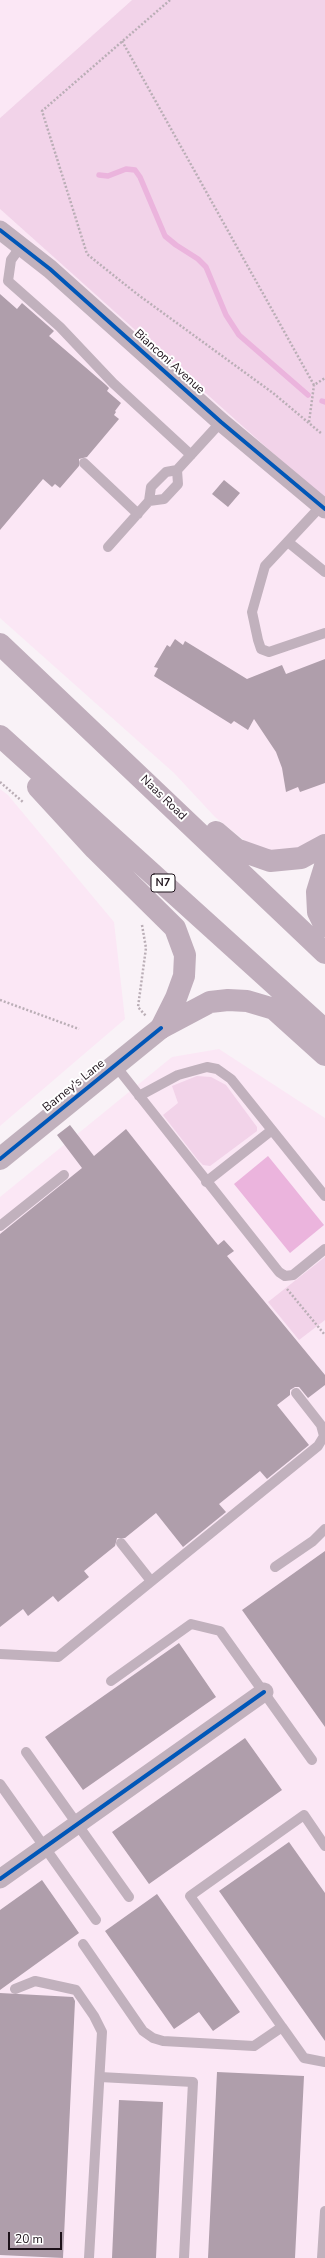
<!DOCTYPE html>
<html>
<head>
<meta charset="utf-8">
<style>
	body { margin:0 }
	#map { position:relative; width:325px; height:2258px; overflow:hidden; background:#f9f2f7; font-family:"Nunito Sans",sans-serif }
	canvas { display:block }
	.scale { position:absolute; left:8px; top:2232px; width:54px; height:18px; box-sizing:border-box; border:2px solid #1d121a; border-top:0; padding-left:5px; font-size:12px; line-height:14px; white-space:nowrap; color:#1d121a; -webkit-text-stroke:3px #fff; paint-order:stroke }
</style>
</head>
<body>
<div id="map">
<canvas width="325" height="2258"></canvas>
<div class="scale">20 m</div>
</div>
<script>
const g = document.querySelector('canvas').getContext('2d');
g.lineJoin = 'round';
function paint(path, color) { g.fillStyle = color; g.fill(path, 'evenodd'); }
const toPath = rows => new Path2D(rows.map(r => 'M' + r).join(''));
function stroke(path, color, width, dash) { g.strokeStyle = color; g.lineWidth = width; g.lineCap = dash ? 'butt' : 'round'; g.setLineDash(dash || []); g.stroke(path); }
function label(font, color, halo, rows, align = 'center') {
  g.font = font + ' "Nunito Sans",sans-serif'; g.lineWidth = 4; g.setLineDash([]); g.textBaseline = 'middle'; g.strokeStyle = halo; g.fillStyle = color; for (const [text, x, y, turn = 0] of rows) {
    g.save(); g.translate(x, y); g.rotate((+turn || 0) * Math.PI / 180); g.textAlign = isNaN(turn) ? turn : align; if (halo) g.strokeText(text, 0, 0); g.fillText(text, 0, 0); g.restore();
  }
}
paint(toPath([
	[0,0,132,0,0,118],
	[0,209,325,500,325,837,270,861,215,817,174,773,0,618],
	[0,789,8,795,114,922,125,1019,0,1126],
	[219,1049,325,1118,325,2258,0,2258,0,1197,172,1057]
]), '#fbe7f5');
paint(toPath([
	[132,0,325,0,325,500,0,209,0,118],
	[197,1076,211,1077,226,1085,257,1127,257,1131,210,1166,203,1165,198,1160,163,1115,178,1103,172,1086],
	[325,1257,325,1320,299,1340,268,1302]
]), '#f2d3e9');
paint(toPath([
	[268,1156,324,1225,290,1253,234,1184]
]), '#ebb4dd');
stroke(toPath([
	[99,175,108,176,126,169,135,170,140,177,165,236,176,245,198,259,206,267,226,315,239,335,308,395],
	[322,401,325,402]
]), '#ebb4dd', 5.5);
paint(toPath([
	[0,294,17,309,22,303,54,331,49,336,106,385,109,388,107,391,121,403,115,411,116,412,114,415,119,419,87,457,79,459,79,466,60,488,55,484,52,487,43,479,0,530],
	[224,480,240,493,228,507,212,494],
	[175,639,183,645,185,641,247,679,282,665,286,674,325,659,325,783,300,792,298,787,286,792,282,768,276,752,254,719,248,730,234,721,231,724,154,676,158,668,154,667,167,645,170,647],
	[70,1125,94,1156,126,1129,218,1245,224,1240,234,1251,227,1256,325,1375,325,1385,308,1398,299,1387,295,1387,290,1390,290,1395,277,1405,309,1445,267,1479,260,1471,219,1504,226,1512,183,1547,156,1513,125,1538,117,1538,115,1546,84,1571,89,1577,58,1602,53,1596,28,1616,23,1609,0,1627,0,1234,82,1168,57,1135],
	[325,1551,325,1727,242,1610],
	[179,1643,216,1697,83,1790,45,1737],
	[245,1738,282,1790,149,1884,112,1832],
	[289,1842,325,1893,325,2041,219,1891],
	[42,1880,79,1933,0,1990,0,1910],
	[157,1894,240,2012,213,2031,199,2012,174,2029,105,1931],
	[0,1993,73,1997,75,2001,63,2258,0,2255],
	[217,2072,304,2076,295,2258,208,2258],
	[119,2100,163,2102,156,2258,112,2258]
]), '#af9eab');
stroke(toPath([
	[170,0,42,111,87,254,137,294,273,393,322,434],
	[122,41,314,385,325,378],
	[309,422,314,385],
	[0,782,23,802],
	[142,925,146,948,138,1007,146,1016],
	[0,1000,79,1029],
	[287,1289,325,1335]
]), '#baaeb6', 2.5, [2, 2]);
stroke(toPath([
	[21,246,11,260,8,281,60,327,113,383,191,455],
	[84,463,138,514],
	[149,501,164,499,178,484,177,470],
	[321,506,265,566,252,612,258,640,261,649,269,652,325,633],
	[288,542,325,572],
	[108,547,149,501,151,487,166,472,177,470,221,422],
	[115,1065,279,1272,285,1276,293,1275,325,1249],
	[139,1096,178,1075,207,1067,217,1069,231,1079,325,1196],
	[206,1182,272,1130],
	[0,1226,64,1175],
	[121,1543,151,1581],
	[275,1567,313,1541,325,1529],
	[0,1654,58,1657,318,1446,324,1436,321,1425,296,1393],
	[111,1681,191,1624,220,1631,312,1760],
	[26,1752,129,1897],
	[0,1784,96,1920],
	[83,1944,143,2031,153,2038,163,2041,254,2046,282,2027,304,2058,325,2062],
	[15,1989,35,1981,76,1990,94,2016,102,2032,89,2258],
	[282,2027,190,1896,304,1815,325,1846],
	[100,2077,193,2082,184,2258],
	[322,2258,325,2211]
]), '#c1b1bd', 10);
stroke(toPath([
	[0,230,50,269,221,422,325,509],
	[0,1879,264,1692]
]), '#c1b1bd', 19);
stroke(toPath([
	[0,1159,161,1028]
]), '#c1b1bd', 22);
stroke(toPath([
	[0,644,325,953],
	[0,736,325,1030],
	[38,787,95,849,175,928,185,955,184,976,176,998,161,1028],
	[216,832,236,849,270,861,301,858,325,845],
	[325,866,317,892,318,912,325,926],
	[161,1028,210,1002,228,1000,247,1001,274,1009,325,1055]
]), '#c0aebc', 22);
stroke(toPath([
	[0,230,50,269,221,422,325,509],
	[0,1159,161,1028],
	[0,1879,264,1692]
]), '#0057b8', 4);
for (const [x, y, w] of [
	[163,883,24]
]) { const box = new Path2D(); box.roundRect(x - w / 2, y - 9, w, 18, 3); g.fillStyle = '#fff'; g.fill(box); stroke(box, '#1d121a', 1); }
label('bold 11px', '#1d121a', null, [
	["N7",163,883]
]);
label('12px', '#1d121a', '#fff', [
	["Bianconi Avenue",169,362,42],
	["Naas Road",163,798,44],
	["Barney's Lane",74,1086,-39]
]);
</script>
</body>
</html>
